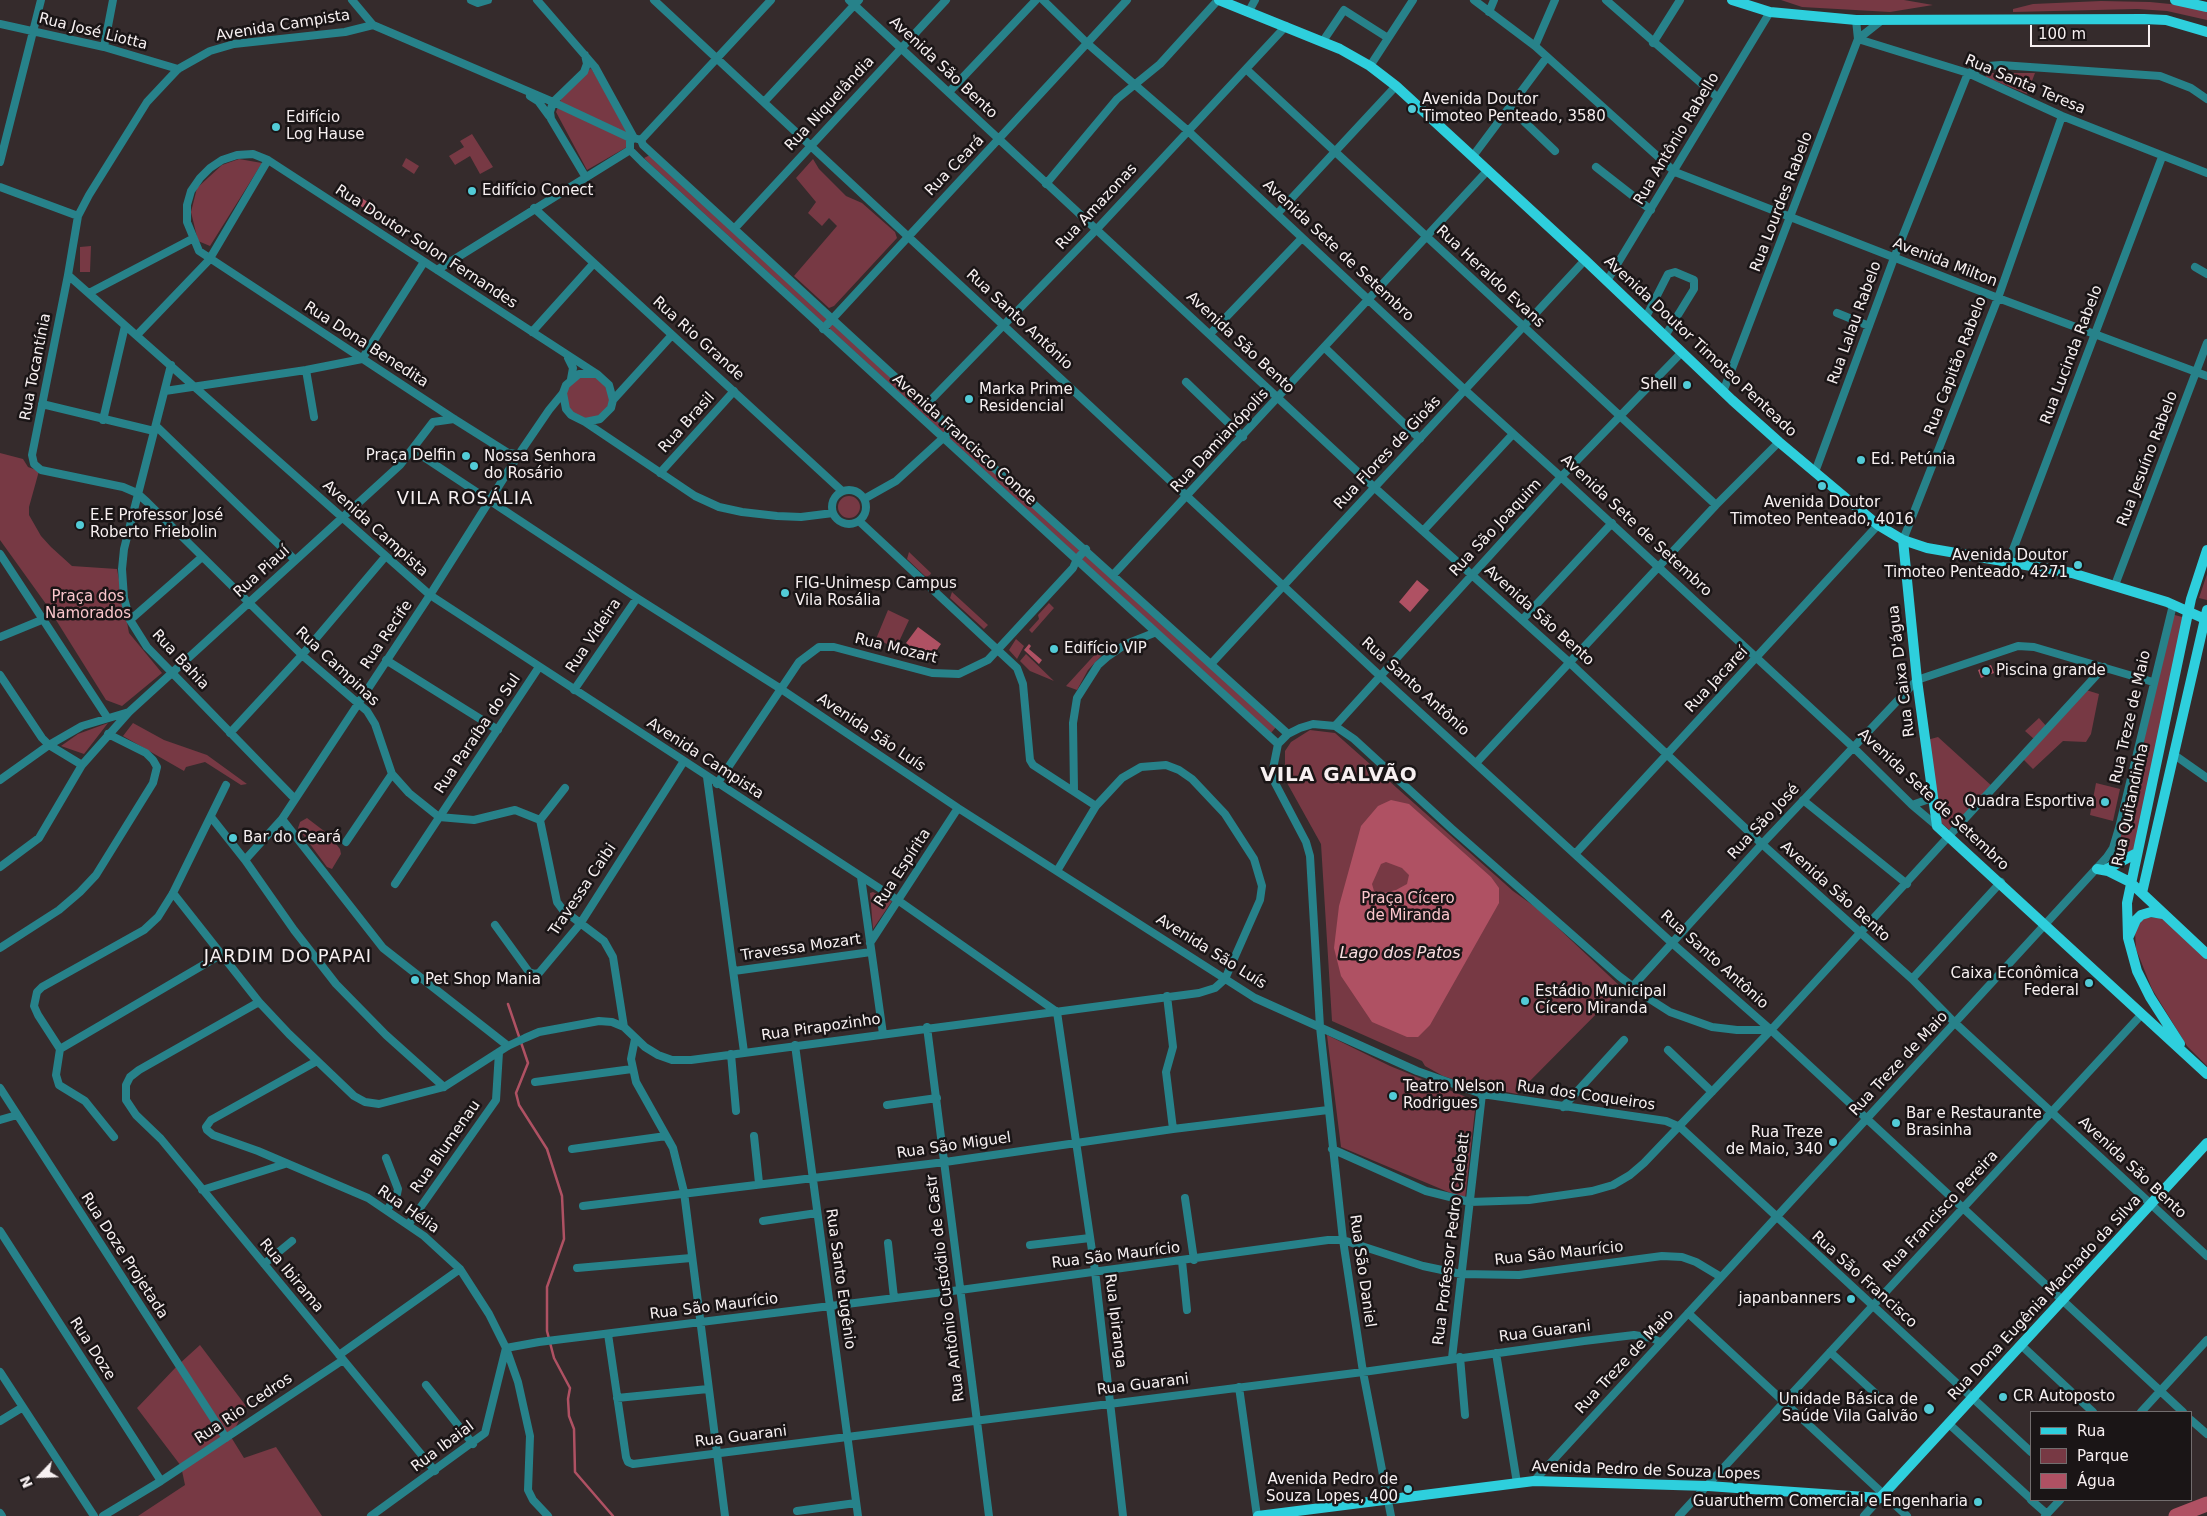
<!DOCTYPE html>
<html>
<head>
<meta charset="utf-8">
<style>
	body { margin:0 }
	#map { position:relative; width:2207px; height:1516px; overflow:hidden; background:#352b2c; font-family:"DejaVu Sans",sans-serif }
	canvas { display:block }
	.legend { position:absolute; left:2030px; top:1411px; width:162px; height:90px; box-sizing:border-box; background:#1a1516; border:1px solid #726d6e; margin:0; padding:6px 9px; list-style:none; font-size:15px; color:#f7f0f1 }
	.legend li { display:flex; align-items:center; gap:10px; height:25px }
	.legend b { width:25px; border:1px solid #726d6e }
	.north { position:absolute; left:15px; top:1451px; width:50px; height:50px; -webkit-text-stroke:4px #1a1516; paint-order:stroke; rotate:246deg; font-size:14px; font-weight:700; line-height:20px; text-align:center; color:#f7f0f1 }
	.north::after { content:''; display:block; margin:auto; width:18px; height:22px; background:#f7f0f1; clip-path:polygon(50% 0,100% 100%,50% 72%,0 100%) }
	.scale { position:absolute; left:2030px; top:25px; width:120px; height:22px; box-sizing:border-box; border:2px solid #f7f0f1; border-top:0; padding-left:6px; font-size:15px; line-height:18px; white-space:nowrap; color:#f7f0f1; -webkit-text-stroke:4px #1a1516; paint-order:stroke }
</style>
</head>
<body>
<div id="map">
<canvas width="2207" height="1516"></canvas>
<ul class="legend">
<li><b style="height:6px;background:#2ecfdd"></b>Rua</li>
<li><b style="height:14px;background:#773944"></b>Parque</li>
<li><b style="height:14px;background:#af5163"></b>Água</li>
</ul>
<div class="north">N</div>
<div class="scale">100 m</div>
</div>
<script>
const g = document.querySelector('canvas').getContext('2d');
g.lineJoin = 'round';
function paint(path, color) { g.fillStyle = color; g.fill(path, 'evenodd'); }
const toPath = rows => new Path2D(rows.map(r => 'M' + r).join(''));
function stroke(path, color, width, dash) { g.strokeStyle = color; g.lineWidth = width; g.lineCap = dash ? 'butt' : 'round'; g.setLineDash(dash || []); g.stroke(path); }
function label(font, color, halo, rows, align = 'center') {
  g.font = font + ' "DejaVu Sans",sans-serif'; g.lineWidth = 5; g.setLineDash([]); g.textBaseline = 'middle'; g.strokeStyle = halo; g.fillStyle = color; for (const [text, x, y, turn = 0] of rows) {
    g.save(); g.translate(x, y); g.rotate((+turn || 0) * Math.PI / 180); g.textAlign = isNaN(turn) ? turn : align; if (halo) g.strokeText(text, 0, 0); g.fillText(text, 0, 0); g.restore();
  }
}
paint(toPath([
	[1781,0,1904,0,1933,5,1890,12,1802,7],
	[2101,1,2150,2,2200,7,2207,9,2207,20,2167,11,2137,9,2013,12,2013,9,2033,4],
	[591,68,631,136,627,147,587,170,556,112,563,94],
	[1989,73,2035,73,2027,94,1985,77],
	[472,134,493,167,480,174,470,156,455,165,449,156,464,147,460,141],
	[650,155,1276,727,1271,733,649,163,644,158],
	[406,158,419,166,414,174,402,166],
	[239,159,262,163,210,246,198,241,191,212,197,188,222,165],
	[813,159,819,169,846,196,862,203,895,232,897,238,834,306,829,308,794,276,837,226,829,218,822,226,808,213,816,202,796,178],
	[91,246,90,272,80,272,80,247],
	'566 398a22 22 0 1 1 44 0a22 22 0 1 1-44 0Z',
	[0,453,23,459,28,467,39,471,29,507,29,515,41,536,51,547,72,566,117,569,129,633,162,673,122,706,106,700,46,604,0,540],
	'838 507a11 11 0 1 1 22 0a11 11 0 1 1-22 0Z',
	[909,552,931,573,930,575,926,577,907,559],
	[2207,574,2207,600,2199,598],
	[952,592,988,625,984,629,950,598],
	[1049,603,1054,608,1032,633,1029,630,1039,619,1038,615],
	[888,610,909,620,896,648,876,639],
	[2171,614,2186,618,2134,853,2113,863],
	[1016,639,1024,646,1017,659,1009,650],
	[1099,650,1103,654,1088,670,1077,690,1066,686],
	[1026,654,1054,681,1030,671,1020,661],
	[2086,690,2099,694,2091,734,2086,742,2063,741,2033,769,2023,759],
	[2039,718,2047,727,2034,739,2025,731],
	[108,723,84,754,61,746,78,734],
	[133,723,164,740,207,755,247,784,241,785,205,762,186,767,184,771,123,736],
	[1310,730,1335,733,1513,891,1538,909,1622,988,1517,1094,1474,1086,1443,1076,1425,1066,1422,1061,1332,1021,1321,844,1286,781,1285,771,1285,751,1291,742],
	[1938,737,1993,787,1952,832,1939,821,1927,740],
	[2096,783,2120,789,2113,821,2090,815],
	[307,818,328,834,340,849,341,854,332,869,327,867,298,828,300,822],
	[873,892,892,901,873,929,870,893],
	[2143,917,2161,918,2175,927,2207,959,2207,1066,2187,1046,2152,989,2136,949,2135,932],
	[1327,1035,1390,1066,1476,1101,1465,1199,1341,1147],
	[200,1345,246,1406,231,1437,244,1458,276,1447,322,1516,138,1516,185,1485,181,1466,137,1408,178,1365]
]), '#773944');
paint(toPath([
	[357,195,377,208,373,214,353,201],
	[1417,580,1429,590,1410,612,1399,602],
	[918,627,941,644,929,661,906,643],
	[1029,644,1031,646,1029,649,1042,660,1039,664,1024,650],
	[1991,665,1994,673,1981,678,1978,670],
	[1391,800,1409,804,1491,877,1499,888,1499,903,1430,1025,1418,1037,1407,1037,1372,1022,1341,976,1334,948,1339,906,1361,826,1378,806],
	[1386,862,1402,868,1409,875,1407,884,1396,890,1379,894,1374,891,1372,884,1381,864]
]), '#af5163');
stroke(toPath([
	[508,1004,528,1063,516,1093,519,1105,547,1149,562,1196,564,1239,547,1287,547,1331,554,1358,570,1388,568,1399,569,1416,574,1429,575,1472,613,1516]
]), '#af5163', 2.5);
stroke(toPath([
	[2176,1516,2207,1504]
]), '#af5163', 15);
stroke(toPath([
	[352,0,373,25,553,102,632,139],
	[471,0,478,3,488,0],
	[537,0,595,67,634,138],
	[654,0,1379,675,1672,943,1771,1030,2183,1412],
	[849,0,1375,488,1570,663,1762,844,1912,979,1954,1022,2207,1256],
	[1043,0,1088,44,1187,130,1466,391,1561,477,1853,747,1912,805,1937,826],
	[1474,0,1535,46,1675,172,1998,298,2207,376],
	[1606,0,1717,97],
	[1249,11,1255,0],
	[1489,12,1494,0],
	[0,24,104,47,178,69],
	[373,25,345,32,234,44,210,51,178,69,147,102,89,195,78,216,68,275,430,595,899,901,1057,1012,1095,1271,1123,1516],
	[1858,39,1968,73,2062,116,2207,173],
	[1858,39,1882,20],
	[1323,41,1344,10,1388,38],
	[1653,43,1680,0],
	[1535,46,1555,0],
	[104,47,113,0],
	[1370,66,1413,0],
	[1246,69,1716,505],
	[949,92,1036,0],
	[530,96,538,101,549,116],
	[764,102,859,0],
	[1510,108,1555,151],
	[641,140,771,0],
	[1473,156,1547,57],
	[0,162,41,0],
	[1596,167,1651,210],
	[585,176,551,119,550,112,553,102,584,72,587,64,585,55],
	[1046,184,1117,99,1160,64,1218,0],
	[0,187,78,216],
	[534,208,842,491],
	[1277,214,1396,86],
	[735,228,946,0],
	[2195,267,2207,274],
	[437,270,630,150],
	[68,275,32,455,34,464,41,470,123,487,137,493,147,502,302,655,367,711,375,724,392,774,409,793,439,817,474,820,515,810,540,820,557,902,563,910,604,941,613,957,624,1027],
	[1607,281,1770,12],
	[89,293,192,239],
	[1837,313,1869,326],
	[1646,317,1668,274,1675,272,1694,280,1694,289,1665,336],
	[823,329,1127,0],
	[532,332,594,263],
	[1210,334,1302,238],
	[137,335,209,260,268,160],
	[1324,347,1420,439],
	[568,358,573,368,571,379],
	[171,365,124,549,122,569,124,598,130,620,147,647,294,798],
	[306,370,314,417],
	[1186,382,1243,437],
	[165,391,306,370,362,359,424,262],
	[1723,392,1858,39,1856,20],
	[613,400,672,335],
	[42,404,154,431],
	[926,405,1096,230,1286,26],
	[103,420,125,326],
	[585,422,695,496,719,507,742,512,777,516,801,517,833,513],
	[156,426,295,560],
	[413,450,637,598,781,689,958,808,1255,998,1417,1071,1482,1094,1666,1121,1680,1127,2031,1452],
	[519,454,508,453,454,419,199,251,187,222,187,205,191,191,200,178,210,168,222,160,237,155,253,154,268,160,597,374],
	[1815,472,1894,258,1968,73,1988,66,2001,65,2160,76,2191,88,2207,99],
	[660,473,734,391],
	'832 507a17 17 0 1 1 34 0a17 17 0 1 1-34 0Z',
	[864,499,896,481,953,429],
	[859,521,1017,668,1023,684,1030,760,1033,765,1096,806],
	[1423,531,1513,434],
	[1903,540,1998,298,2062,116],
	[0,554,107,717],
	[2008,563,2162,157],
	[1113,575,1488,170],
	[2115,585,2207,343],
	[130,620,202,557],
	[1522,620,1612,523],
	[0,637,44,619],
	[386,660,498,730],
	[1211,664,1585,260],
	[0,675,42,738,49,745,82,765],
	[574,690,637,598],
	[1335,726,1561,477,1682,352],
	[230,733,302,655,385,557],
	[1278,744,642,162,630,150,630,141,634,138,641,140,643,145,1005,478,1288,734],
	[2173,754,2207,778],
	[1477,762,1716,505,1779,442],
	[707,777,744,1052],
	[0,780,49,745,82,726,129,712],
	[717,784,799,662,819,647,834,647,932,673,959,674,988,660,1073,568,1077,559,1086,549],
	[1074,790,1073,723,1077,698,1098,665,1107,657,1126,644,1154,633],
	[1803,800,1907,884],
	[1912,805,1932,798],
	[211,817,245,860,294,930,336,984,386,1035,444,1087],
	[282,819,383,948,508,1046],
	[540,820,565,788],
	[346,842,392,774],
	[1576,853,1878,525],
	[245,860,282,819,430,595,519,454,549,410,563,393,566,385,579,374,597,374,609,385,613,400,611,408,600,419,585,422,571,415,566,409,563,393],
	[0,867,39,838,82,765,129,712,400,465,433,422,454,419],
	[861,877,883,1034],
	[395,884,539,667],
	[173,893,259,1002,289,1034,354,1096,365,1102,379,1104,444,1087,508,1046,525,1038,539,1032,599,1021,612,1022,624,1027,645,1047,658,1055,672,1060,691,1060,1199,993,1215,988,1225,979,1260,900,1262,886,1254,859,1225,814,1192,779,1179,770,1166,765,1141,767,1122,778,1096,806,1057,871],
	[495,925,529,972,534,974,539,973,580,924,684,761],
	[870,943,958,808],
	[0,948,59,910,80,892,96,875,153,783,157,767,153,760,146,753,108,734],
	[734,971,871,952],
	[1912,979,2001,882],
	[1633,986,1762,844,1917,680,2018,646,2034,647,2153,682],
	[1167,996,1173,1047,1166,1072,1173,1129],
	[259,1002,139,1070,130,1077,126,1085,126,1100,136,1115,161,1139,435,1471],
	[927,1027,989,1516],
	[635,1039,631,1059,636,1082,673,1148,684,1192,725,1516],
	[795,1045,858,1516],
	[60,1049,222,954],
	[1668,1050,1712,1092],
	[731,1054,736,1111],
	[317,1061,211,1120,206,1127,207,1130,213,1135,258,1151,368,1198,424,1236,460,1269,489,1314,506,1348,518,1382,530,1436,528,1490,533,1500,548,1516],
	[535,1082,632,1069],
	[0,1088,226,1438],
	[887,1105,937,1098],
	[1563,1107,1624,1040],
	[0,1120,17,1115],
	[754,1136,759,1183],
	[114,1137,85,1101,59,1085,56,1075,60,1049,38,1015,34,1006,37,992,42,987,144,930,158,917,173,893,226,785],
	[572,1149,666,1136],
	[1332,1149,1426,1191,1470,1202,1529,1200,1592,1191,1613,1185,1630,1175,1644,1163,1771,1030,2104,667],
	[386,1158,398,1189,397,1194,387,1210],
	[202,1190,285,1164],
	[1185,1198,1194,1260],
	[583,1206,945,1162,1173,1129,1328,1110],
	[763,1221,817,1213],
	[408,1225,496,1100,499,1052],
	[0,1231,161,1481],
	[888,1243,894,1298],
	[1030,1245,1090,1238],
	[1182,1261,1187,1310],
	[264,1264,292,1241],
	[577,1268,691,1258],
	[1688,1313,1907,1516],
	[608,1334,626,1457,628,1462,633,1464,1363,1372,1584,1341,1634,1335,1652,1338,1660,1342],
	[2021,1345,2093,1412],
	[1830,1352,1875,1393],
	[1496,1353,1517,1483],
	[339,1355,460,1269],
	[1460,1357,1465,1415],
	[1452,1358,1482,1094],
	[0,1372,94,1516],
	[426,1385,473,1444],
	[1239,1387,1257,1516],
	[617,1398,708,1389],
	[2141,1412,2207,1340],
	[2191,1420,2207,1434],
	[0,1421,23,1407],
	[1949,1424,2031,1499],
	[1534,1481,2107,857,2113,848,2119,828,2173,605],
	[2031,1500,2047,1514],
	[797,1511,856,1503],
	[0,1513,2,1516],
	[103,1516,161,1481,343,1360],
	[371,1516,485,1433,506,1348,539,1342,960,1290,1328,1240,1343,1240,1423,1266,1461,1274,1519,1275,1662,1256,1682,1257,1696,1262,1721,1277],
	[1391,1516,1363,1372,1343,1240,1320,1027,1310,856,1306,842,1275,783,1273,769,1278,744,1288,734,1300,728,1313,724,1335,726,1354,739,1452,829,1619,976,1648,998,1670,1012,1712,1027,1737,1030,1771,1030],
	[1679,1516,2142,1014],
	[1864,1516,1880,1498],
	[2045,1516,2060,1500]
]), '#27828a', 8);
stroke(toPath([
	[1219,0,1340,49,1370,66,1396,86,1585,260,1732,400,1779,442,1878,525,1903,540,1927,548,2072,573,2167,602,2207,620],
	[1732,0,1770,12,1856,20,2144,19,2166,20,2207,32],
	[2175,0,2207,7],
	[1903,540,1917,680,1937,826,2207,1074],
	[2097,869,2108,871,2130,882,2207,954],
	[2105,870,2135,854],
	[2142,893,2207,610],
	[2129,936,2136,920,2141,915,2151,912,2163,914],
	[2180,1044,2150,997,2137,971,2128,938,2127,903,2191,599,2207,550],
	[1258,1516,1534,1481,1708,1486,1880,1498,2207,1143]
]), '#2ecfdd', 10);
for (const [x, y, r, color] of [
	[1412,109,5,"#52cbd7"],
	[276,127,5,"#52cbd7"],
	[472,191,5,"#52cbd7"],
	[1687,385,5,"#52cbd7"],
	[969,399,5,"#52cbd7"],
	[466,456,5,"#52cbd7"],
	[1861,460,5,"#52cbd7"],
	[474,466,5,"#52cbd7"],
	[1822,486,5,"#52cbd7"],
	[80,525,5,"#52cbd7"],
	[2078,565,5,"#52cbd7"],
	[785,593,5,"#52cbd7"],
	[1054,649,5,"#52cbd7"],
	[1986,671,5,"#52cbd7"],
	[2105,802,5,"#52cbd7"],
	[233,838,5,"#52cbd7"],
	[415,980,5,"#52cbd7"],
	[2089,983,5,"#52cbd7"],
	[1525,1001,5,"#52cbd7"],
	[1393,1096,5,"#52cbd7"],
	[1896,1123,5,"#52cbd7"],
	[1833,1142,5,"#52cbd7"],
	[1851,1299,5,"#52cbd7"],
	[2003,1397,5,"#52cbd7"],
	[1929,1409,6,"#52cbd7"],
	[1408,1489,5,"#52cbd7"],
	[1978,1502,5,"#52cbd7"]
]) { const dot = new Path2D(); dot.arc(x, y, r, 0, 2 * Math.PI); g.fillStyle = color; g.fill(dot); stroke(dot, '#1a1516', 2); }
label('15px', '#f7f0f1', '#1a1516', [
	["Avenida Campista",283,26,-9],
	["Rua José Liotta",93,32,14],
	["Avenida São Bento",943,68,43],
	["Rua Santa Teresa",2025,85,23],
	["Rua Niquelândia",830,104,-47],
	["Rua Antônio Rabello",1677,139,-59],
	["Rua Ceará",955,166,-46],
	["Rua Lourdes Rabelo",1782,202,-69],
	["Rua Amazonas",1097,207,-47],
	["Rua Doutor Solon Fernandes",426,247,33],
	["Avenida Sete de Setembro",1338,251,43],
	["Avenida Milton",1945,263,21],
	["Rua Heraldo Evans",1490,277,43],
	["Rua Santo Antônio",1019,320,43],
	["Rua Lalau Rabelo",1855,323,-70],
	["Rua Rio Grande",698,339,42],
	["Avenida São Bento",1240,343,43],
	["Rua Dona Benedita",366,345,33],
	["Avenida Doutor Timoteo Penteado",1700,347,43],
	["Rua Lucinda Rabelo",2072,355,-69],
	["Rua Capitão Rabelo",1956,366,-69],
	["Rua Tocantínia",36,367,-79],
	["Rua Brasil",687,423,-48],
	["Avenida Francisco Conde",964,440,42],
	["Rua Damianópolis",1220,441,-47],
	["Rua Flores de Gioás",1388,453,-47],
	["Rua Jesuíno Rabelo",2148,459,-69],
	["Avenida Sete de Setembro",1636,526,43],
	["Rua São Joaquim",1496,528,-47],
	["Avenida Campista",375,529,42],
	["Rua Piauí",262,572,-42],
	["Avenida São Bento",1539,616,42],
	["Rua Recife",387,635,-56],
	["Rua Videira",594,636,-56],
	["Rua Mozart",896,649,14],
	["Rua Bahia",180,660,47],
	["Rua Campinas",337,667,43],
	["Rua Caixa D'água",1902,671,-97],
	["Rua Jacareí",1717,680,-47],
	["Rua Santo Antônio",1415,687,42],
	["Rua Treze de Maio",2131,717,-77],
	["Avenida São Luís",871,733,34],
	["Rua Paraíba do Sul",478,734,-56],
	["Avenida Campista",705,759,33],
	["Avenida Sete de Setembro",1933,800,43],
	["Rua Quitandinha",2131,805,-78],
	["Rua São José",1764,822,-47],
	["Rua Espírita",903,868,-57],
	["Travessa Caibi",583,890,-56],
	["Avenida São Bento",1835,892,42],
	["Travessa Mozart",801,948,-8],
	["Avenida São Luís",1211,952,32],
	["Rua Santo Antônio",1714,960,42],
	["Rua Pirapozinho",821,1028,-8],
	["Rua Treze de Maio",1899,1064,-47],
	["Rua dos Coqueiros",1586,1096,8],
	["Rua São Miguel",954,1146,-8],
	["Rua Blumenau",446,1147,-55],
	["Avenida São Bento",2132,1168,43],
	["Rua Hélia",408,1210,35],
	["Rua Francisco Pereira",1941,1212,-47],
	["Rua Professor Pedro Chebatt",1452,1239,-83],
	["Rua São Maurício",1559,1254,-6],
	["Rua Doze Projetada",124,1256,57],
	["Rua São Maurício",1116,1256,-7],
	["Rua São Daniel",1362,1271,82],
	["Rua Ibirama",291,1276,50],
	["Rua Santo Eugênio",840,1279,82],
	["Rua São Francisco",1864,1280,42],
	["Rua Antônio Custódio de Castr",946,1288,-97],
	["Rua Dona Eugênia Machado da Silva",2045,1298,-47],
	["Rua São Maurício",714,1307,-7],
	["Rua Ipiranga",1115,1321,83],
	["Rua Guarani",1545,1332,-7],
	["Rua Doze",92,1349,57],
	["Rua Treze de Maio",1625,1362,-47],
	["Rua Guarani",1143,1385,-7],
	["Rua Rio Cedros",244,1409,-34],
	["Rua Guarani",741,1437,-7],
	["Rua Ibaial",443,1447,-37],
	["Avenida Pedro de Souza Lopes",1646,1471,2]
]);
label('15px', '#f7f0f1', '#1a1516', [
	["Avenida Doutor",1422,100],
	["Timoteo Penteado, 3580",1422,117],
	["Edifício",286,118],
	["Log Hause",286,135],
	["Edifício Conect",482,191],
	["Shell",1677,385,"right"],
	["Marka Prime",979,390],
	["Residencial",979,407],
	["Praça Delfin",456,456,"right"],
	["Nossa Senhora",484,457],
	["do Rosário",484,474],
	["Ed. Petúnia",1871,460],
	["Avenida Doutor",1822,503,"center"],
	["Timoteo Penteado, 4016",1822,520,"center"],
	["E.E Professor José",90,516],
	["Roberto Friebolin",90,533],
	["Avenida Doutor",2068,556,"right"],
	["Timoteo Penteado, 4271",2068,573,"right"],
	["FIG-Unimesp Campus",795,584],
	["Vila Rosália",795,601],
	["Edifício VIP",1064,649],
	["Piscina grande",1996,671],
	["Quadra Esportiva",2095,802,"right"],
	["Bar do Ceará",243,838],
	["Caixa Econômica",2079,974,"right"],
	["Federal",2079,991,"right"],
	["Pet Shop Mania",425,980],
	["Estádio Municipal",1535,992],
	["Cícero Miranda",1535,1009],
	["Teatro Nelson",1403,1087],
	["Rodrigues",1403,1104],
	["Bar e Restaurante",1906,1114],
	["Brasinha",1906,1131],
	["Rua Treze",1823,1133,"right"],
	["de Maio, 340",1823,1150,"right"],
	["japanbanners",1841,1299,"right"],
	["CR Autoposto",2013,1397],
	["Unidade Básica de",1918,1400,"right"],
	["Saúde Vila Galvão",1918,1417,"right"],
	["Avenida Pedro de",1398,1480,"right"],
	["Souza Lopes, 400",1398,1497,"right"],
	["Guarutherm Comercial e Engenharia",1968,1502,"right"]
], 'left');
label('15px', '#fbc6cc', '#1a1516', [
	["Praça dos",88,597],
	["Namorados",88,614],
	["Praça Cícero",1408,899],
	["de Miranda",1408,916]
]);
label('italic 16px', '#f8dde0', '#1a1516', [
	["Lago dos Patos",1400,954]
]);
g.letterSpacing = '1px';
label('18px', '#f7f0f1', '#1a1516', [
	["VILA ROSÁLIA",465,499],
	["JARDIM DO PAPAI",288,957]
]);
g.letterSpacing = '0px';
g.letterSpacing = '1px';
label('bold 20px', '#f7f0f1', '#1a1516', [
	["VILA GALVÃO",1339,776]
]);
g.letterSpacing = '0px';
</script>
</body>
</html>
